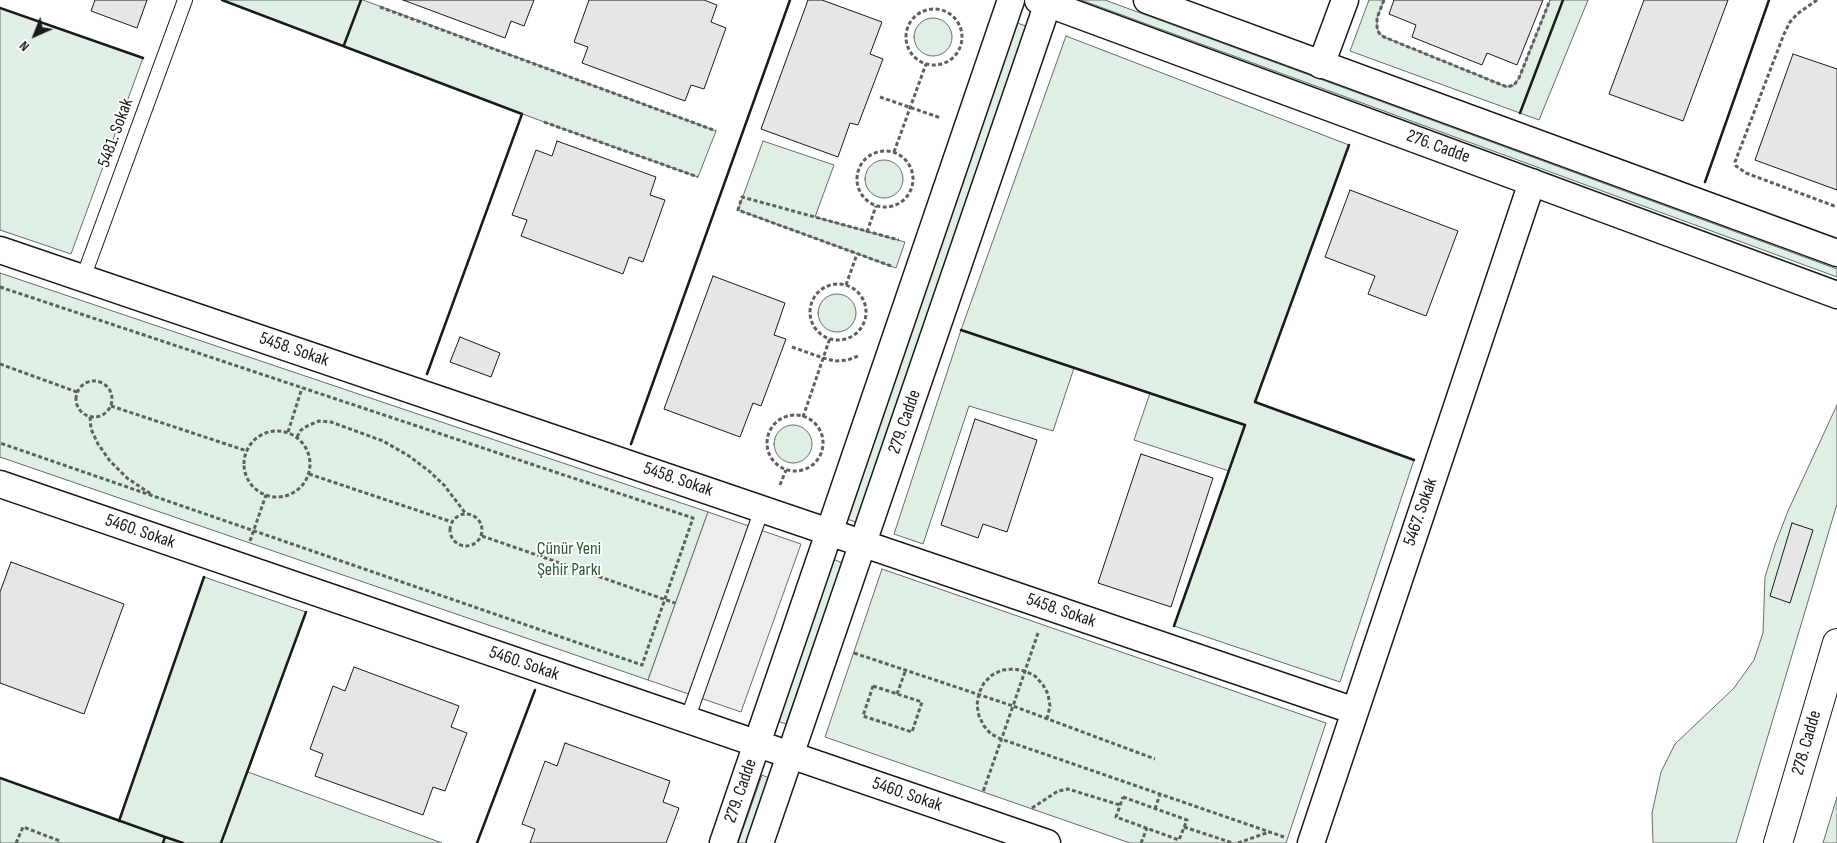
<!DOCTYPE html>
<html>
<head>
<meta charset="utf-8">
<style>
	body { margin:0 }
	#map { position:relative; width:1837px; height:843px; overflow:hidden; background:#fff; font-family:"Sofia Sans Condensed",sans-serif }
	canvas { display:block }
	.north { position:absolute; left:10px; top:10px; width:50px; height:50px; -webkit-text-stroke:4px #fff; paint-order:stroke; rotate:224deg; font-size:14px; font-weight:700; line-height:20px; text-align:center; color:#1a1a1a }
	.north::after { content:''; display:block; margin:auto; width:18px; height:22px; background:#1a1a1a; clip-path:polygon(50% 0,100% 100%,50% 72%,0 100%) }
</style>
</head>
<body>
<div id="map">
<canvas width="1837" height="843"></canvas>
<div class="north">N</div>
</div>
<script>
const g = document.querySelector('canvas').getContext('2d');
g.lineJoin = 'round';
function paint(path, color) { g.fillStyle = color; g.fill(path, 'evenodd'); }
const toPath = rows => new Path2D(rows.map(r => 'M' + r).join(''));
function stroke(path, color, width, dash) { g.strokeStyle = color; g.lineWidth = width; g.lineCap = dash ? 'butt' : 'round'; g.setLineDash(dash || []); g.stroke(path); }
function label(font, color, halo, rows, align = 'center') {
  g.font = font + ' "Sofia Sans Condensed",sans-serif'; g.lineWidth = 4; g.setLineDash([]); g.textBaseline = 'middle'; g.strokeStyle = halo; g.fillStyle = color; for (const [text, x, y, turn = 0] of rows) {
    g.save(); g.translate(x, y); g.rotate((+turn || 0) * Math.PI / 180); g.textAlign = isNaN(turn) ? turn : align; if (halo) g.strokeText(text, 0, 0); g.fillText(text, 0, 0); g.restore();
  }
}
const green = toPath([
	[222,0,363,0,716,131,698,177,544,122,222,0],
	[1081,0,1105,0,1837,269,1837,277,1081,0],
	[1369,0,1384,0,1377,18,1377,27,1379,33,1384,37,1507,87,1514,85,1519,78,1550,0,1588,0,1539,120,1350,51,1369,0],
	[0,8,143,58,71,254,0,230,0,8],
	'914 37a19 19 0 1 1 38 0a19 19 0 1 1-38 0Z',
	[1017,23,1026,26,856,522,847,519,1017,23],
	[1066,36,1349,145,1255,402,1414,460,1340,682,1174,626,1229,471,1134,440,1150,393,1074,368,1053,431,969,406,923,544,894,534,961,330,1066,36],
	[763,141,834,165,815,217,905,242,896,268,738,210,763,141],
	'865 179a19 19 0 1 1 38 0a19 19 0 1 1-38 0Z',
	[0,273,708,512,648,680,0,457,0,273],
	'818 313a19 19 0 1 1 38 0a19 19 0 1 1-38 0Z',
	[1837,405,1837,504,1736,843,1653,843,1652,813,1661,772,1675,744,1734,688,1754,660,1763,633,1765,577,1775,545,1788,511,1837,405],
	'774 444a19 19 0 1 1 38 0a19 19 0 1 1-38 0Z',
	[833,559,842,563,786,724,777,721,833,559],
	[882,569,1326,723,1286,843,1130,843,825,737,882,569],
	[204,577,306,612,248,772,442,843,0,843,0,778,119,821,204,577],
	[762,775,769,778,747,843,738,843,762,775],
	[1837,797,1837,843,1823,843,1837,797]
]);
paint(green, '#e0efe3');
stroke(green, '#6a6a6a', 1);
const parking = toPath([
	[708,512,801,544,741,712,648,680,708,512]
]);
paint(parking, '#ededed');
stroke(parking, '#6a6a6a', 1);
const building = toPath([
	[95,0,147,0,137,28,91,11,95,0],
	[403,0,534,0,524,26,511,21,505,38,403,0],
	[589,0,704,0,717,5,711,22,726,28,704,89,691,85,685,101,582,63,588,47,574,42,589,0],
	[808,0,822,0,882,22,870,54,883,59,858,125,850,123,838,157,761,129,808,0],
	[1394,0,1543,0,1517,65,1487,53,1482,65,1412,37,1416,25,1389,14,1394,0],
	[1644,0,1728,0,1683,121,1609,94,1644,0],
	[1793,54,1837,69,1837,190,1755,160,1793,54],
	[557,141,656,177,650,195,665,200,643,262,629,257,623,274,521,236,527,220,512,215,536,150,552,156,557,141],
	[1350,190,1458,231,1426,316,1368,294,1375,276,1325,257,1350,190],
	[713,276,785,303,774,335,786,339,761,406,753,403,740,437,664,409,713,276],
	[460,337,500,353,491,377,450,362,460,337],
	[975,419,1037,440,1007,532,983,524,978,538,941,525,975,419],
	[1141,454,1213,478,1171,607,1098,583,1141,454],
	[1792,523,1813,530,1790,603,1770,596,1792,523],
	[11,562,124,604,84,714,0,683,0,592,11,562],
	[354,667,459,706,451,727,467,733,445,791,433,787,423,815,315,776,323,754,310,749,333,686,345,691,354,667],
	[565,743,670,781,663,802,679,808,666,843,530,843,535,829,522,824,545,761,557,766,565,743]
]);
paint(building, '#e6e6e6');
stroke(building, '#1a1a1a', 1);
const service = toPath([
	[83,278,185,0],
	[687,720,762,509]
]);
const minor = toPath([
	[1038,0,1837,295],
	[1147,0,1837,253],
	[1321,65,1345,0],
	[0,250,1355,711],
	[0,484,1047,843],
	[723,843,1011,0],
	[760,843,1049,0],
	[1311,843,1532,182]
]);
const tertiary = toPath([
	[1778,843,1837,643]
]);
stroke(service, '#1a1a1a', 16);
stroke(minor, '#1a1a1a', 29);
stroke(tertiary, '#1a1a1a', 30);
stroke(toPath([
	[1384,0,1377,18,1377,27,1379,33,1384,37,1507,87,1514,85,1519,78,1550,0],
	[1817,0,1797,14,1790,22,1784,34,1735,162,1736,166,1746,173,1837,207],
	[380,7,716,131],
	'906 37a28 28 0 1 1 56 0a28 28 0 1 1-56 0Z',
	[880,97,941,118],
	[544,122,698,177],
	'857 179a28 28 0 1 1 56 0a28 28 0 1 1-56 0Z',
	[894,152,926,64],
	[867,232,876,206],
	[891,266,738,210,742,197,899,240],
	'810 312a28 28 0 1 1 56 0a28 28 0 1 1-56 0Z',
	[846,285,857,254],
	[0,287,693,518,642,665,0,443],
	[792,347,823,358,835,361,848,360,858,356],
	[0,364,77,392],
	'76 399a18 18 0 1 1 36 0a18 18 0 1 1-36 0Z',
	[111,406,247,451],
	'767 443a28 28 0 1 1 56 0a28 28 0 1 1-56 0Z',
	[90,417,91,429,98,444,110,461,127,478,151,494],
	[803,417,830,338],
	'244 464a33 33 0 1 1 66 0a33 33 0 1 1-66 0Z',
	[288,432,302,388],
	[297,437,301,430,309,425,319,421,331,422,383,441,409,456,429,471,444,485,466,514],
	[309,474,452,522],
	[780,485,786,470],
	'450 530a16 16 0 1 1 32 0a16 16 0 1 1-32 0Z',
	[482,536,675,603],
	[250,541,266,495],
	[1038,633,1013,706,1155,759],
	[854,653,1013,706,983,792],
	[873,686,922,702,912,732,863,716,873,686],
	[897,694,906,669],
	[1047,719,1050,706,1048,694,1043,685,1035,676,1025,671,1014,669,1002,670,992,675,984,683,979,693,977,705,979,716,984,726,991,734,1001,739,1284,837],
	[1123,797,1187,820,1179,840,1116,817,1123,797],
	[1032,808,1058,791,1068,789,1120,805],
	[1155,809,1160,794],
	[1184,827,1233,843],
	[16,843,23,827,60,841,60,843],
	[1141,843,1147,828],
	[1238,843,1269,832]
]), '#5f5f5f', 3, [4, 2.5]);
stroke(service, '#fff', 14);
stroke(minor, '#fff', 26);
stroke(tertiary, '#fff', 28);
stroke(toPath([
	[222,0,522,114,427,374],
	[0,8,143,58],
	[344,45,361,0],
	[1520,113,1563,0],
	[1349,145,1255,402,1414,460],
	[1705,182,1769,0],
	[961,330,1245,425,1174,626],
	[631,444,790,0],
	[0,778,165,837],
	[119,821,204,577],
	[163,843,165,837,183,843],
	[221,843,306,612],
	[477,843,535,690]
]), '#1a1a1a', 2.5);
label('18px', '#1a1a1a', '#fff', [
	["5481. Sokak",116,133,-70],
	["276. Cadde",1438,147,20],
	["5458. Sokak",294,350,19],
	["279. Cadde",905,422,-71],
	["5458. Sokak",678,480,19],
	["5467. Sokak",1421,512,-71],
	["5460. Sokak",140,532,19],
	["5458. Sokak",1061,611,19],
	["5460. Sokak",524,664,19],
	["278. Cadde",1807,743,-74],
	["279. Cadde",741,791,-71],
	["5460. Sokak",907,795,19]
]);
label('18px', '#2b5a34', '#fff', [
	["Çünür Yeni",569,549],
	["Şehir Parkı",569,570]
]);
</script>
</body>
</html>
